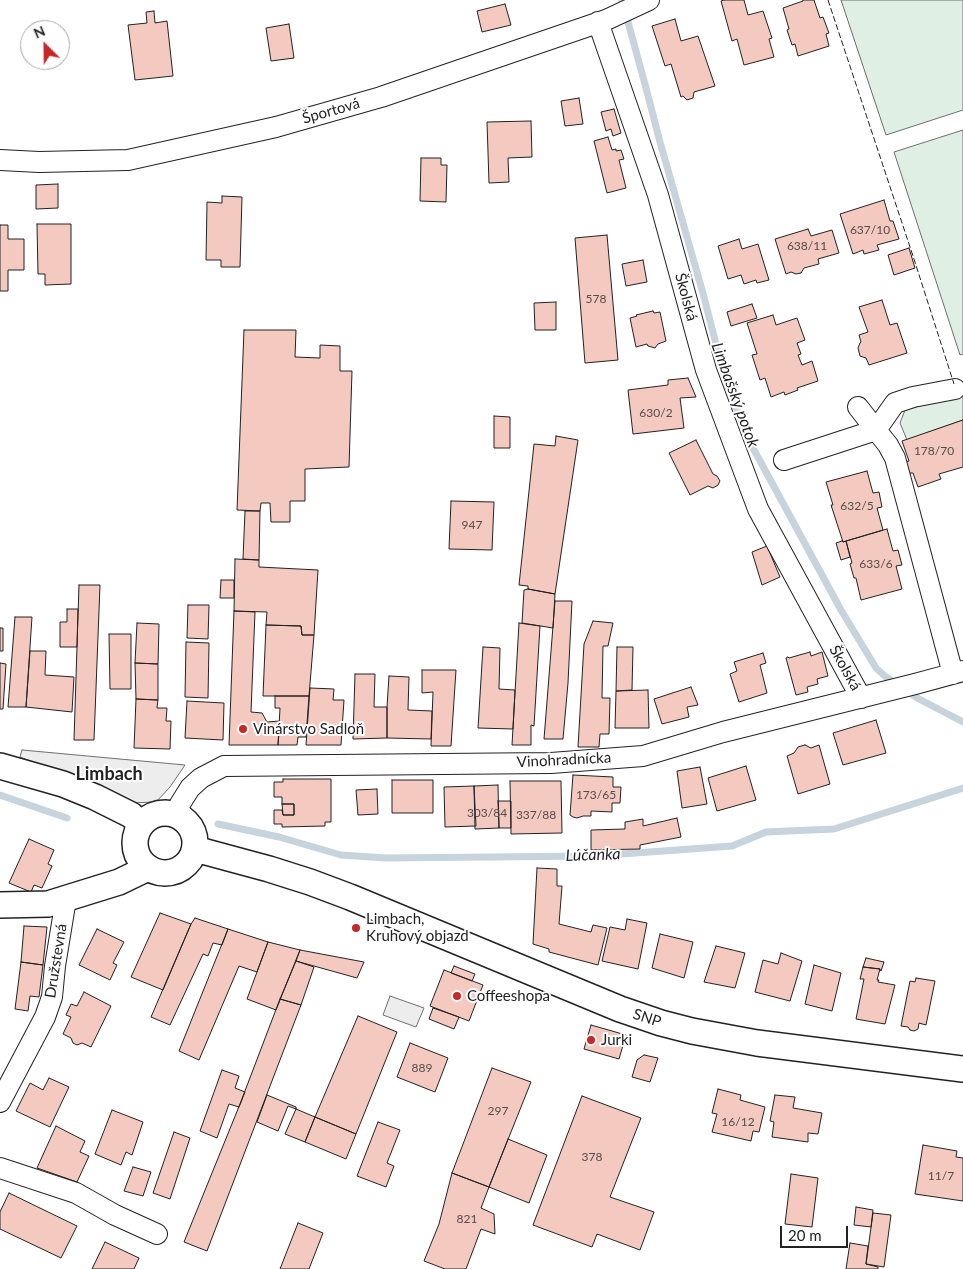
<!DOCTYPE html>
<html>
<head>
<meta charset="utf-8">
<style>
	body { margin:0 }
	#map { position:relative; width:963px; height:1269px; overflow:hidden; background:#fff; font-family:Lato,sans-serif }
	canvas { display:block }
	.north { position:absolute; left:20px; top:20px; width:50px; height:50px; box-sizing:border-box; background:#fff; border:1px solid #a7a7a7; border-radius:50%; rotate:337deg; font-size:14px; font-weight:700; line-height:20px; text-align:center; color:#222 }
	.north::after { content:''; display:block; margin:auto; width:18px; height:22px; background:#c62828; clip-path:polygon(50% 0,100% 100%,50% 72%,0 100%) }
	.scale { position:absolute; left:780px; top:1226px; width:68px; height:22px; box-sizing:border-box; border:2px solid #222; border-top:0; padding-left:6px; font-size:15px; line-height:18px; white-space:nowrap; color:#222; -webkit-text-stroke:4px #fff; paint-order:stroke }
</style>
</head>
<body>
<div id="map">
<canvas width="963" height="1269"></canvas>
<div class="north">N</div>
<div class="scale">20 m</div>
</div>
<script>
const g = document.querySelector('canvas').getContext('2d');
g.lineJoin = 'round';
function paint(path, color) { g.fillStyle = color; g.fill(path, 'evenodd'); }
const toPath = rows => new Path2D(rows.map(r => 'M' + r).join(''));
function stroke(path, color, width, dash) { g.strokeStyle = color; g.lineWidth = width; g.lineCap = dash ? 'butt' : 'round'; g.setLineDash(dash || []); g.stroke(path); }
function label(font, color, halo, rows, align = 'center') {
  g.font = font + ' Lato,sans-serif'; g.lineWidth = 4; g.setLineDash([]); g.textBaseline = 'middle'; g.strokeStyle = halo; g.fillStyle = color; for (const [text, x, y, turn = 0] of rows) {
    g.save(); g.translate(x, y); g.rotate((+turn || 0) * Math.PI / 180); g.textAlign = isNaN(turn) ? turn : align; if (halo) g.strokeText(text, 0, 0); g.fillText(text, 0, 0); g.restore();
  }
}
const green = toPath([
	[841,0,963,0,963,110,886,135,841,0],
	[963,130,963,354,960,355,894,152,963,130],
	[963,394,963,420,907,440,900,423,905,410,963,394]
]);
paint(green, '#e0efe3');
stroke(green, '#6f6f6f', 1);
const parking = toPath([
	[22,750,185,765,170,787,156,802,128,803,66,775,20,757,22,750],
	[390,996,424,1008,416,1027,383,1015,390,996]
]);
paint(parking, '#ededed');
stroke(parking, '#6f6f6f', 1);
stroke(toPath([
	[622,0,646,88,660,142,704,297,721,364,729,391,753,448,841,610,876,668,886,677,919,699,963,722],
	[0,795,67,818],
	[218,824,279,837,341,855,386,858,594,856,732,846,766,832,834,829,963,788]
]), '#c7d3dd', 7);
const building = toPath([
	[724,0,744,0,748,15,763,11,772,38,769,39,774,57,744,65,737,39,732,41,721,1,724,0],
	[803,0,814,0,820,18,823,17,829,33,826,34,829,46,798,56,795,44,792,45,787,30,789,29,783,8,803,1,803,0],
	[505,4,511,25,482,32,477,11,505,4],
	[154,11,155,23,167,21,173,76,135,80,128,25,147,23,146,12,154,11],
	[675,19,681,41,698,36,715,86,694,92,693,98,687,100,683,96,681,97,671,64,665,66,652,26,675,19],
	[289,24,294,58,271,61,266,28,289,24],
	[579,98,583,124,565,126,561,101,579,98],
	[614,109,621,133,613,136,611,129,606,131,601,112,614,109],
	[531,121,532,157,508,158,509,182,489,183,487,122,531,121],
	[608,137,612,150,616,149,616,151,621,150,624,159,619,160,626,188,607,193,594,141,608,137],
	[421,158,441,158,441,165,447,165,446,202,420,201,421,158],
	[58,184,58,208,36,209,36,185,58,184],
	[222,196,242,197,240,267,221,267,221,260,206,260,207,202,222,203,222,196],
	[884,200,890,221,893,221,899,239,877,245,879,250,864,254,863,250,853,254,840,214,884,200],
	[37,224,71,224,71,284,45,285,45,274,38,274,37,224],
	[0,225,8,225,8,239,24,239,24,270,8,270,8,291,0,291,0,225],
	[808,229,811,236,832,230,839,253,818,259,819,264,804,268,801,273,796,274,791,272,786,274,775,239,808,229],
	[607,235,618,360,585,363,575,238,607,235],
	[739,239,742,249,758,244,769,280,757,283,756,280,744,284,741,275,728,279,718,246,739,239],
	[909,248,915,268,894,275,888,255,909,248],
	[643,260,647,282,626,286,622,264,643,260],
	[882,300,890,325,897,323,907,353,869,365,866,358,860,356,858,348,860,343,861,342,859,335,868,332,859,307,882,300],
	[556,302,556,330,535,330,534,303,556,302],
	[752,304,757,318,731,326,727,312,752,304],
	[653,311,654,313,660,312,666,341,658,344,655,348,648,346,647,344,636,347,630,318,637,316,636,315,653,311],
	[773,315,776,325,797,318,805,340,797,343,801,354,798,355,802,365,812,361,818,381,797,388,798,390,785,395,784,392,771,397,765,378,760,380,752,355,757,354,747,323,773,315],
	[244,330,296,330,295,357,320,358,320,345,340,346,340,371,352,371,349,467,305,469,305,501,290,501,290,522,271,522,270,503,261,503,260,511,237,510,244,330],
	[688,378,696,397,680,398,684,428,633,434,628,390,668,385,668,380,688,378],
	[494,416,510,417,510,448,494,448,494,416],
	[963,420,963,467,939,474,941,479,918,487,913,473,908,473,904,462,909,461,902,441,963,420],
	[556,436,578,440,555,594,528,589,528,586,519,585,534,444,555,446,556,436],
	[696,440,713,474,717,476,720,481,718,485,713,488,708,486,690,495,669,453,696,440],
	[867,471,873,493,879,492,882,507,877,508,883,530,843,542,831,505,833,505,826,482,867,471],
	[451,501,494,502,492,550,449,549,451,501],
	[245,511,260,511,259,560,243,559,245,511],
	[887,529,893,551,898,550,902,565,896,566,902,589,861,600,856,578,854,578,850,564,852,563,846,541,887,529],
	[842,541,843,542,846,541,850,557,841,560,836,543,842,541],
	[767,546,780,577,762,585,752,552,767,546],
	[235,559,259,560,259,567,318,570,314,635,302,635,301,626,266,625,267,612,234,611,235,559],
	[221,580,234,580,234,598,220,598,221,580],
	[79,585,100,585,94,740,74,740,79,585],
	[528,589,555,594,553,628,522,623,524,590,528,589],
	[555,601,572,601,568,683,563,739,544,739,555,601],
	[188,605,209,605,208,639,187,638,188,605],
	[67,609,78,609,77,647,60,647,60,622,67,622,67,609],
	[234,611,255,612,251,712,262,713,267,722,280,721,278,745,229,745,234,611],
	[15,617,32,617,26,707,8,707,15,617],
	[593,621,613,623,608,646,603,646,602,698,610,698,609,734,600,734,599,747,578,747,584,644,593,621],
	[137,623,159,624,158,664,135,663,137,623],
	[519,623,540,626,534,726,531,725,531,745,512,745,519,623],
	[266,625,301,626,302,635,314,635,309,696,263,696,266,625],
	[0,628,3,628,3,651,0,651,0,628],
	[109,634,131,634,131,689,110,689,109,634],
	[186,642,209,643,208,698,185,697,186,642],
	[483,647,500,648,499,689,515,690,513,729,478,728,483,647],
	[617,647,633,647,632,690,616,691,617,647],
	[30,651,46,651,45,675,74,677,72,712,26,707,30,651],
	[810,652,811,656,822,652,828,676,817,679,818,684,807,687,808,692,796,695,786,658,787,658,787,657,788,657,789,658,810,652],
	[763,653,766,663,760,665,767,693,739,702,730,674,737,671,734,662,763,653],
	[0,663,6,664,3,709,0,709,0,663],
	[135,663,158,664,158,700,136,699,135,663],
	[422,670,456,670,451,746,431,746,433,692,422,693,422,670],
	[355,674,375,674,374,707,387,707,387,738,353,739,355,674],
	[389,676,409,677,408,710,432,711,431,739,387,738,387,707,389,676],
	[691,687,698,705,687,707,689,717,662,724,654,699,691,687],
	[310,688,334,689,333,700,344,700,341,745,306,745,310,688],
	[648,690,649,728,615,728,616,691,648,690],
	[275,696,309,696,306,737,298,737,297,745,278,745,280,708,275,708,275,696],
	[136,699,158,700,157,708,167,708,166,721,171,721,170,749,134,748,136,699],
	[187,701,224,703,223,740,185,738,187,701],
	[876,720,886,753,843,765,833,733,876,720],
	[805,745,811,748,819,745,830,784,798,794,787,756,794,753,798,747,805,745],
	[746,766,756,800,717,811,708,778,746,766],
	[700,767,707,804,682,808,677,771,700,767],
	[573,775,613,777,613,787,621,787,620,803,612,803,612,812,591,811,591,816,583,816,577,818,573,817,570,815,573,775],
	[283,779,331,779,331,822,325,822,325,826,282,827,282,824,274,824,274,810,282,810,283,815,294,815,294,804,282,804,282,797,274,797,274,782,283,782,283,779],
	[392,780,433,780,433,813,392,813,392,780],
	[510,781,561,781,562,833,511,834,510,781],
	[498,785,499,828,475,829,474,786,498,785],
	[474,786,476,826,445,827,444,787,474,786],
	[377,789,378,814,358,815,356,790,377,789],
	[498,801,511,801,511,828,499,828,498,801],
	[282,804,294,804,294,815,283,815,282,804],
	[677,818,681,837,640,845,640,849,591,850,591,830,625,829,625,822,643,819,643,826,677,818],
	[29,839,54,850,48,864,52,866,42,888,34,885,31,892,9,883,29,839],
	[537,868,557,869,557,886,562,886,559,924,591,932,593,925,607,928,598,965,549,952,549,949,533,944,537,868],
	[160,913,191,924,163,990,131,977,160,913],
	[195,918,228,929,222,945,213,943,208,956,203,954,170,1025,151,1017,191,924,195,918],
	[627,919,647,923,638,969,602,961,610,927,625,930,627,919],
	[24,926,47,927,43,965,21,962,24,926],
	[97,929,124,942,113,963,117,965,110,980,79,965,97,929],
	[228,929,268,942,257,972,239,966,199,1060,179,1051,228,929],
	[660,934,693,942,684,978,652,968,660,934],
	[268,942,300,950,276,1010,247,999,268,942],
	[716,946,745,953,735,988,704,982,716,946],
	[300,950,364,962,357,978,296,961,300,950],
	[781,953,802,961,790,1001,755,992,763,960,778,964,781,953],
	[866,958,884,962,881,971,880,970,880,969,863,967,866,958],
	[296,961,314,967,301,1005,280,999,296,961],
	[21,962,43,965,39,997,30,996,28,1011,15,1009,21,962],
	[814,965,841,973,832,1011,805,1004,814,965],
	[454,966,475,974,472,981,451,973,454,966],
	[863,967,880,969,877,980,879,980,878,982,895,985,885,1024,856,1019,864,979,860,979,863,967],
	[444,970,483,985,469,1021,430,1006,444,970],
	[916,978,935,981,926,1025,919,1023,918,1029,914,1031,910,1030,908,1027,901,1026,910,981,915,982,916,978],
	[84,992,111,1006,91,1047,82,1043,77,1045,73,1043,71,1038,63,1034,71,1017,66,1015,71,1004,77,1006,84,992],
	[280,999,301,1005,207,1251,184,1242,240,1104,280,999],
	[433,1008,459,1017,454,1029,429,1019,433,1008],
	[358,1016,397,1032,356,1134,315,1117,358,1016],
	[591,1025,626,1035,619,1059,584,1049,591,1025],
	[410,1043,448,1058,435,1092,397,1077,410,1043],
	[644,1055,658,1058,650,1082,632,1077,637,1060,644,1055],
	[492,1068,531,1082,489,1187,452,1173,492,1068],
	[222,1070,239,1076,235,1088,245,1092,239,1107,229,1104,217,1138,200,1131,222,1070],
	[49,1078,69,1087,50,1127,16,1111,30,1083,43,1090,49,1078],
	[718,1089,741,1095,740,1100,765,1107,759,1132,753,1131,751,1141,712,1132,717,1114,712,1113,718,1089],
	[267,1095,296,1107,296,1109,288,1106,278,1131,257,1122,267,1095],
	[775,1095,795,1097,793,1108,822,1113,818,1134,808,1133,808,1142,772,1137,774,1122,770,1121,775,1095],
	[582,1096,641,1118,610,1197,654,1212,640,1250,597,1234,592,1247,533,1225,582,1096],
	[296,1109,315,1117,305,1142,285,1134,296,1109],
	[112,1110,143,1122,132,1155,126,1152,121,1165,95,1154,112,1110],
	[315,1117,356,1134,346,1159,305,1142,315,1117],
	[378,1122,400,1130,387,1163,394,1166,386,1187,357,1176,378,1122],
	[56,1126,85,1141,80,1152,89,1156,77,1182,37,1168,56,1126],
	[174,1132,190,1138,170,1199,153,1193,174,1132],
	[508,1139,547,1155,529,1203,489,1187,508,1139],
	[923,1145,957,1151,956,1157,963,1158,963,1201,915,1194,923,1145],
	[133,1167,151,1172,143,1196,124,1191,133,1167],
	[452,1173,489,1187,481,1208,494,1214,495,1234,481,1229,466,1269,445,1269,424,1261,439,1224,452,1173],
	[791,1174,818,1178,812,1227,785,1224,791,1174],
	[9,1193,77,1226,61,1258,0,1229,0,1212,9,1193],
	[856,1207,873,1210,871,1227,854,1225,856,1207],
	[873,1213,891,1215,884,1267,866,1264,873,1213],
	[298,1223,323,1233,309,1269,280,1269,298,1223],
	[105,1242,139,1258,134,1269,92,1269,105,1242],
	[850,1243,868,1246,866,1264,878,1267,878,1269,846,1269,850,1243]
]);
paint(building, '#f3c9c0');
stroke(building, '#222', 1);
const minor = toPath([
	[598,22,658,195,706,370,758,509,861,698],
	[0,160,39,162,128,160,276,127,381,97,606,20,649,0],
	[858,407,876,430,895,403,913,397,955,389],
	[784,460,876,430,888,445,895,458,953,674],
	[178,815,180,804,190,788,201,778,224,766,551,763,643,756,723,732,915,684,963,671],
	[0,1102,45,1017,52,997,55,966,66,899],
	[0,1168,76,1193,115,1215,157,1234]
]);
const tertiary = toPath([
	[0,766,63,784,95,797,131,815,141,824],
	'135 843a30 30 0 1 1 60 0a30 30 0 1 1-60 0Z',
	[195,849,269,869,310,882,350,897,620,1009,661,1023,692,1031,757,1043,963,1069],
	[0,905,48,904,119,882,148,868]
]);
stroke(minor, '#222', 22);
stroke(tertiary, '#222', 28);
stroke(minor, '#fff', 20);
stroke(tertiary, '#fff', 25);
stroke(toPath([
	[828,0,913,256,954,384]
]), '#222', 1, [6, 2.5]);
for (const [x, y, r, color] of [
	[243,729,5,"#c62828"],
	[356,928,5,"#c62828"],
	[457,996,5,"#c62828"],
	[591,1040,5,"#c62828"]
]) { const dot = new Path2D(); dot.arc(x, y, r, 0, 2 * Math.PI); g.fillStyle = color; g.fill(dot); stroke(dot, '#fff', 2); }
label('12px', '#564c4a', null, [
	["637/10",870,230],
	["638/11",807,246],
	["578",596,299],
	["630/2",656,413],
	["178/70",934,451],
	["632/5",857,506],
	["947",472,525],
	["633/6",876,564],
	["173/65",596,795],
	["303/84",487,813],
	["337/88",536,815],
	["889",422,1068],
	["297",498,1111],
	["16/12",738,1122],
	["378",592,1157],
	["11/7",941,1176],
	["821",467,1219]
]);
label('15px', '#222', '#fff', [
	["Športová",331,111,-16],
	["Školská",686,297,75],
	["Školská",845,668,61],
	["Vinohradnícka",564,760,-3],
	["Družstevná",56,961,-81],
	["SNP",647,1018,18]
]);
label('15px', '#222', '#fff', [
	["Vinárstvo Sadloň",253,729],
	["Limbach,",366,919],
	["Kruhový objazd",366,936],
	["Coffeeshopa",467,996],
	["Jurki",601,1040]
], 'left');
label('italic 16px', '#222', '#fff', [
	["Limbašský potok",735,395,70],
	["Lúčanka",593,855,-2]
]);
label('bold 18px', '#222', '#fff', [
	["Limbach",109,774]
]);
</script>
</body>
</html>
